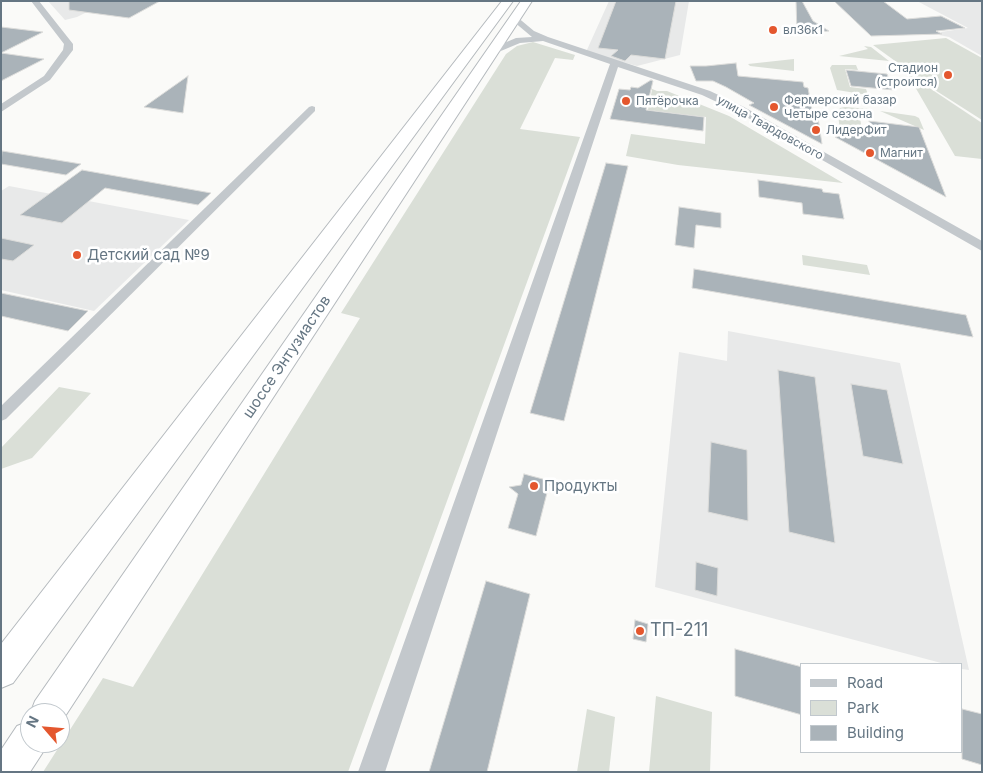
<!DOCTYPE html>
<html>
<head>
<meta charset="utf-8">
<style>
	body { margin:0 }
	#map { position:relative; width:983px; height:773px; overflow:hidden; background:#fafaf8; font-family:Inter,sans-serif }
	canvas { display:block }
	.frame { position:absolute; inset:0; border:2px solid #657683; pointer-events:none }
	.legend { position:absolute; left:800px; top:663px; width:162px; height:90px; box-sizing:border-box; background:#fff; border:1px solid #c1c8cd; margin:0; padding:6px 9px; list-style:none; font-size:15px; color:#657683 }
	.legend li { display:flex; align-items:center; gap:10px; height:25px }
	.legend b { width:25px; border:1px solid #c1c8cd }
	.north { position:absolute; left:20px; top:703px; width:50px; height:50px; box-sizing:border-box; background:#fff; border:1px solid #c1c8cd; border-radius:50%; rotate:297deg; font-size:14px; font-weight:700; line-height:20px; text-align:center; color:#657683 }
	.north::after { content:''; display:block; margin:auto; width:18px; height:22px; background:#e4572e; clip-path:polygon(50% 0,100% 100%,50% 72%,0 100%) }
</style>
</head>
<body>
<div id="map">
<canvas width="983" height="773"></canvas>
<div class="frame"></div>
<ul class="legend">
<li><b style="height:6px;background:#c3c8cc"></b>Road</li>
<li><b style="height:14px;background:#dadfd7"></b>Park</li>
<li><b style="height:14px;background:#aab3b9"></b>Building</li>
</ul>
<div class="north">N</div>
</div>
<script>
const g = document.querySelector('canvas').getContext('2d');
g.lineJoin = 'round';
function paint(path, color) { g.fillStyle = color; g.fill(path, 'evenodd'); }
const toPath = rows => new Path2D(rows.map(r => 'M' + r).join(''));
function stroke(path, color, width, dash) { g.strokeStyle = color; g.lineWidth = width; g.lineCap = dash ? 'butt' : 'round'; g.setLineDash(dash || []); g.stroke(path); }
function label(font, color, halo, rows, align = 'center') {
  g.font = font + ' Inter,sans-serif'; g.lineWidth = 5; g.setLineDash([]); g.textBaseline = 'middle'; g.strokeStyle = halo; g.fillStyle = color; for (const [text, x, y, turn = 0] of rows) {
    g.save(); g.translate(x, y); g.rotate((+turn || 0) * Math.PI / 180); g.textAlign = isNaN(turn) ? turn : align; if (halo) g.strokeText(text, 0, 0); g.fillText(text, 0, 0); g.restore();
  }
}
paint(toPath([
	[48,1,109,1,77,17,65,20],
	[609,1,689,1,680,55,637,66,586,52],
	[917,1,982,1,982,56,949,37,939,35,941,32,968,28],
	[9,186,189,220,94,311,1,290,1,191],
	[728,331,900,363,969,670,962,669,962,664,945,664,655,587,679,352,727,361]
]), '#e8e9e9');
paint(toPath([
	[946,38,982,58,982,120,938,92,873,45],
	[533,42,575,55,573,60,555,58,520,129,580,137,348,772,43,772,103,678,133,687,360,318,341,313,506,54,517,46],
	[864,46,871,47,889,61,839,56,868,49],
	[794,59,794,71,750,66,748,64],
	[832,65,856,65,858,70,845,69,850,87,866,89,868,95,837,90,830,68],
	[907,73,982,123,982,159,955,156],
	[650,88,657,91,667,91,729,116,843,183,678,165,626,156,631,134,705,144,706,117,648,110,652,90],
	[845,107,869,109,870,117,860,118,862,130,840,133,838,112,840,108],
	[880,111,915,116,919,118,924,130],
	[802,255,867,265,870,275,803,265],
	[59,387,91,393,32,458,1,469,1,448],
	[656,696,712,712,710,772,649,772],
	[587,709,615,717,609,772,577,772]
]), '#dadfd7');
const building = toPath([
	[69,1,160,1,129,18,69,10,69,1],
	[616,1,676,1,665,59,631,55,625,61,611,56,618,50,598,48,616,1],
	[796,1,802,1,813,21,829,31,797,34,796,1],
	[834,1,883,1,907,19,941,16,965,28,936,31,942,34,871,36,834,1],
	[1,27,43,32,1,53,44,59,1,81,1,27],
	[736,63,738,76,803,82,804,87,808,88,812,110,817,111,822,144,749,105,754,103,726,87,713,81,696,81,690,66,706,66,736,63],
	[846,70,887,74,894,90,851,86,846,70],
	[188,76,183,113,144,107,188,76],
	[651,80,653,81,646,110,704,117,703,131,610,119,619,89,630,90,631,87,638,88,651,80],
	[869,121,919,127,946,197,835,137,871,128,869,121],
	[2,151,81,164,66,175,1,164,2,151],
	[606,163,628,166,564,421,530,413,606,163],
	[82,170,211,193,198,205,105,188,62,223,20,215,82,170],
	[758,180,822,189,823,192,839,194,844,219,803,214,802,203,759,197,758,180],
	[679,207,721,213,721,228,696,225,694,248,675,245,679,207],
	[1,238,34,245,13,261,1,259,1,238],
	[694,269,966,315,973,337,692,288,694,269],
	[1,293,88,311,68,331,1,316,1,293],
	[778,370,815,377,835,543,789,532,778,370],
	[851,384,887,390,903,464,863,456,851,384],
	[711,442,747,450,748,521,708,512,711,442],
	[524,474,550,481,536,536,508,528,518,494,509,487,521,485,524,474],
	[696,562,718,568,717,596,695,590,696,562],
	[486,581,530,594,487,772,429,772,486,581],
	[635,620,648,624,646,642,633,639,635,620],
	[735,649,802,667,802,715,735,696,735,649],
	[962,709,982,714,982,765,962,759,962,709]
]);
paint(building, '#aab3b9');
stroke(building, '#dcdcda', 1);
const trunk = toPath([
	[502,1,513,1,13,683,1,688,1,644,502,1],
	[521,1,532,1,60,724,60,713,30,714,35,701,521,1],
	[30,721,30,743,46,743,43,752,30,772,1,772,1,750,17,726,30,721]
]);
stroke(trunk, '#b4b9bd', 2);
paint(toPath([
	[312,106,315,107,315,111,6,419,1,421,1,406,309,107,312,106]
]), '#c3c8cc');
paint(toPath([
	[31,1,39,1,73,44,73,50,50,80,1,112,1,104,44,76,63,50,64,44,31,1],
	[516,16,534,31,548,37,710,91,744,107,982,241,982,251,736,111,702,95,618,67,385,772,358,772,610,64,543,41,520,43,496,53,490,53,490,49,516,38,532,37,513,21,512,19,516,16]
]), '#c3c8cc');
paint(trunk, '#fff');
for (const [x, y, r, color] of [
	[773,30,5,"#e4572e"],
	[948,75,5,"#e4572e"],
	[626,101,5,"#e4572e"],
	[774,107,5,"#e4572e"],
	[816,130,5,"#e4572e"],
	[870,153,5,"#e4572e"],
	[77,255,5,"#e4572e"],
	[534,486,5,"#e4572e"],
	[640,631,5,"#e4572e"]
]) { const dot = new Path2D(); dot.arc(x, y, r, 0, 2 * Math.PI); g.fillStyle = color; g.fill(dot); stroke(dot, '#fff', 2); }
label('12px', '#657683', '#fff', [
	["вл36к1",783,30],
	["Стадион",938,68,"right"],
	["(строится)",938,82,"right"],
	["Фермерский базар",784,100],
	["Четыре сезона",784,114],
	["Пятёрочка",636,101],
	["ЛидерФит",826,130],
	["Магнит",880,153]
], 'left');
label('12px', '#657683', '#fff', [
	["улица Твардовского",770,128,29]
]);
label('15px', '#657683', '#fff', [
	["Детский сад №9",87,255],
	["Продукты",544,486]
], 'left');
label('15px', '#657683', '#fff', [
	["шоссе Энтузиастов",287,357,-56]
]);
label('18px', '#657683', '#fff', [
	["ТП-211",650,631]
], 'left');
</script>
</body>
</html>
